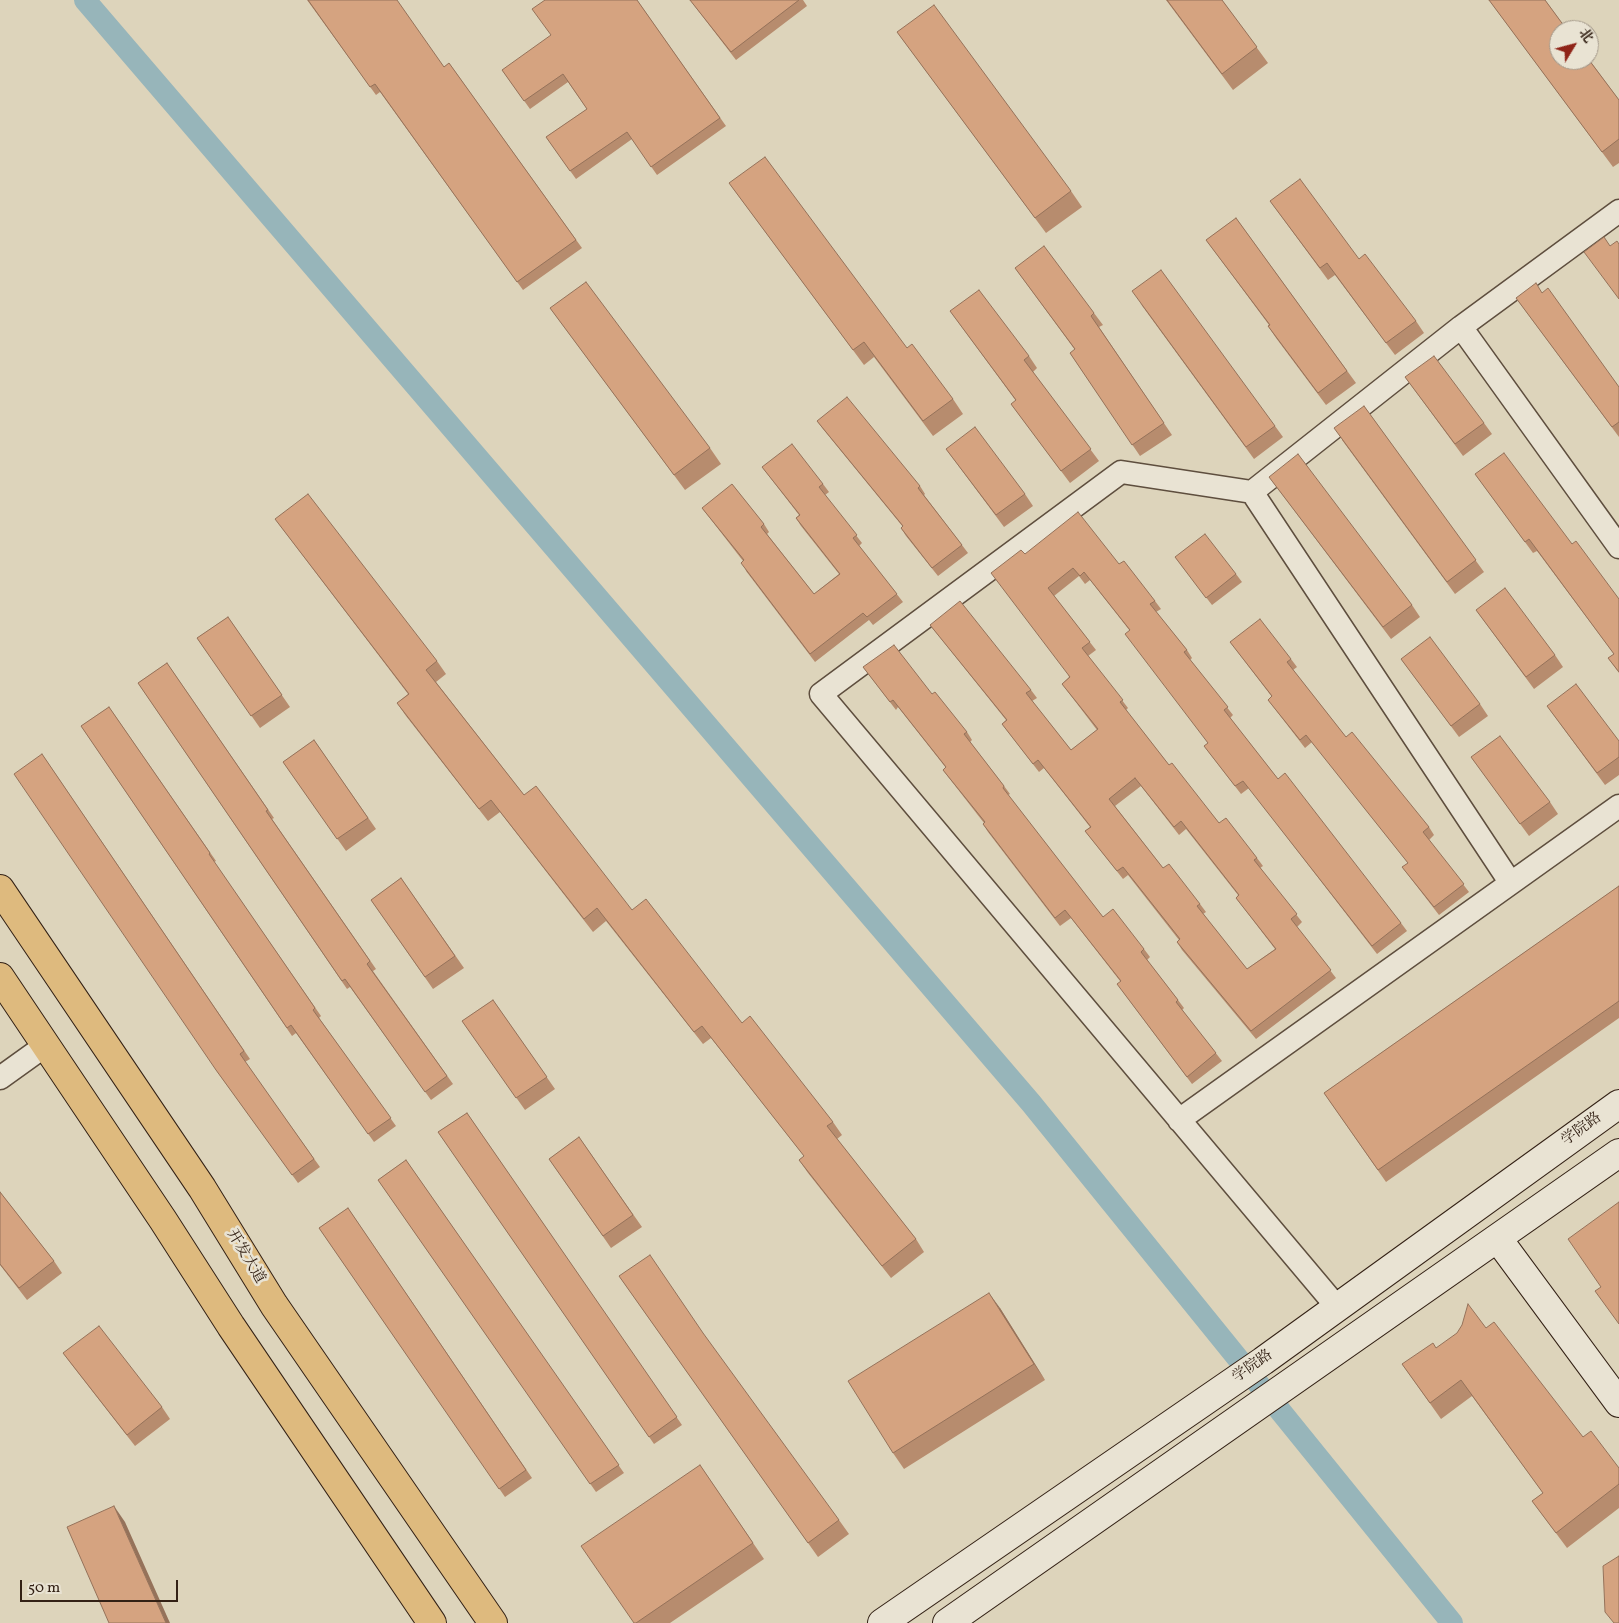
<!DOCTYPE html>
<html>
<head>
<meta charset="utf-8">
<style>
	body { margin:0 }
	#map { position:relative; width:1619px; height:1623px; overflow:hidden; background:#ddd4bb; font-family:Vollkorn,"Noto Serif SC",serif }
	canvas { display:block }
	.north { position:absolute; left:1549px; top:20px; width:50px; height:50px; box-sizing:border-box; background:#e9e3d3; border:1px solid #a09587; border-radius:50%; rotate:53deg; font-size:14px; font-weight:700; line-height:20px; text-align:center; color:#332115 }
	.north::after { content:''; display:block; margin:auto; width:18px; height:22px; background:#8f2418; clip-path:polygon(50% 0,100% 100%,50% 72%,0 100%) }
	.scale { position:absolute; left:20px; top:1580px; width:158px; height:22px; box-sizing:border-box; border:2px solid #332115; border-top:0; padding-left:6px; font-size:15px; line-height:18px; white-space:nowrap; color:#332115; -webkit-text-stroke:4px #e9e3d3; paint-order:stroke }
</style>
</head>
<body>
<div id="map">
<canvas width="1619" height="1623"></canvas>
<div class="north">北</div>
<div class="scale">50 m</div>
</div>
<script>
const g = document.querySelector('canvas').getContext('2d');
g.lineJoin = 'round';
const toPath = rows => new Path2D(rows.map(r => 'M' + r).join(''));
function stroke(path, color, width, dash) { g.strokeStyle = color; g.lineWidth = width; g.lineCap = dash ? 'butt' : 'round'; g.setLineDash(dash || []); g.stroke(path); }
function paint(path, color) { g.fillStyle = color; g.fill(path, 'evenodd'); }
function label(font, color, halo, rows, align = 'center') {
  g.font = font + ' Vollkorn,"Noto Serif SC",serif'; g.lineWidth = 5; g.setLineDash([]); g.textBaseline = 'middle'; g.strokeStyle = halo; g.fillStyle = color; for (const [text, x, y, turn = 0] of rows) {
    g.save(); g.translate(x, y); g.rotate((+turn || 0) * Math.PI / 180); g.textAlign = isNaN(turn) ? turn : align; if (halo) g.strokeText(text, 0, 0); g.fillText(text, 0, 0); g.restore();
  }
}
stroke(toPath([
	[85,0,1031,1103,1452,1623]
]), '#97b5ba', 22);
const street = toPath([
	[1619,211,1461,327,1619,547],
	[1252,492,1510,882],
	[0,1078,46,1045],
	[1179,1120,1619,806],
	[1337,1307,821,694,1121,472,1252,492,1461,327]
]);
const secondary = toPath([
	[1498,1239,1619,1403],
	[882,1623,1263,1361,1619,1104],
	[947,1623,1619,1153]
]);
const primary = toPath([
	[0,889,202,1188,274,1305,493,1623],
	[0,977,163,1220,231,1326,432,1623]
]);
stroke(street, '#5e4e3e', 25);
stroke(secondary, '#332115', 30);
stroke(primary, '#332115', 30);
stroke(street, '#e9e3d3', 22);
stroke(secondary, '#e9e3d3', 28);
stroke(primary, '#deba7e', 28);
paint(toPath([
	[307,0,444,67,449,63,582,248,523,290,380,92,376,95],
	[637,0,726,126,657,175,632,139,576,179,546,137,587,109,568,82,530,109,502,70],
	[690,0,803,0,807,6,736,60],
	[1166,0,1222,0,1268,63,1233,90],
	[1489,0,1545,0,1619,100,1619,163,1613,167],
	[897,32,1071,191,1082,207,1046,233],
	[729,183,907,348,953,399,963,414,933,436,874,357,864,365],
	[1270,201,1359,259,1416,321,1424,333,1395,355,1335,275,1328,280],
	[1236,218,1356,383,1326,405,1276,338,1268,326,1269,325,1206,240],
	[1015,268,1094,313,1103,325,1099,327,1172,435,1140,456,1070,353,1075,350],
	[1542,293,1619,387,1619,437,1516,298],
	[1140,303,1275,426,1283,437,1254,459],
	[550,308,710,448,721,464,685,490],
	[950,311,1029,356,1037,368,1033,372,1099,461,1070,483,1011,404,1016,401],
	[1405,377,1484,423,1492,434,1463,456],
	[1364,406,1484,572,1455,594,1342,440],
	[817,421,920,486,925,494,924,495,968,553,938,576,906,536,901,528,903,527,823,429],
	[946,449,1025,494,1033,506,1004,527],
	[762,467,823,484,829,492,825,495,862,543,859,546,903,602,873,625,869,620,815,662,746,571,743,561,702,508,764,524,769,532,767,534,814,594,839,574,801,526,796,518,799,515],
	[1475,474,1572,544,1619,599,1619,673,1608,658,1614,654,1537,551,1533,553],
	[1269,477,1412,605,1420,617,1391,639],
	[275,519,437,661,446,674,436,682,524,795,632,910,742,1023,833,1122,842,1135,837,1139,916,1239,924,1252,891,1278,808,1173,799,1160,804,1156,711,1038,703,1044,606,921,593,932,500,812,488,821,406,716,397,703,408,694],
	[1025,554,1119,564,1155,601,1161,609,1156,612,1187,650,1192,658,1190,660,1233,715,1230,718,1278,779,1401,923,1407,931,1377,954,1249,788,1241,794,1204,746,1208,743,1130,631,1090,580,1085,584,1079,576,1054,596,1096,650,1088,656,1128,708,1126,710,1169,765,1219,823,1257,858,1263,866,1260,868,1302,922,1297,927,1336,978,1256,1039,1182,950,1177,942,1179,940,1128,875,1123,879,1085,831,1090,827,1044,768,1039,772,1002,724,1006,720,930,625,1031,690,1037,698,1032,701,1071,750,1097,730,1062,684,1069,677],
	[1141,786,1179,835,1186,829,1238,895,1236,898,1275,949,1247,969,1203,914,1206,912,1200,904,1163,868,1115,806],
	[1175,557,1236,574,1242,582,1212,605],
	[1476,610,1555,655,1563,667,1534,689],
	[228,617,290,707,260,728,197,638],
	[1230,642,1291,659,1297,667,1293,670,1346,737,1429,827,1434,835,1429,840,1469,892,1439,915,1402,867,1408,863,1312,742,1305,748,1268,700,1272,697],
	[1401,659,1480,704,1488,716,1459,737],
	[167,663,274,818,272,819,376,969,373,971,453,1084,431,1100,350,987,347,989,138,683],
	[863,667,932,694,967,732,972,740,970,742,1004,786,1010,794,1008,795,1103,917,1144,949,1150,957,1147,960,1178,1000,1184,1008,1182,1010,1222,1061,1192,1084,1123,992,1120,981,1071,918,1060,926,988,832,983,824,984,823,949,778,943,770,946,768,898,707,896,710],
	[1547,706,1619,741,1619,775,1605,785],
	[109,707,216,861,214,862,321,1016,319,1018,396,1126,374,1142,296,1033,292,1036,81,726],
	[314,740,376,829,346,851,283,762],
	[42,754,250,1059,245,1062,320,1167,298,1183,216,1070],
	[1471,757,1550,802,1558,814,1529,836],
	[401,878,464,968,433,989,371,900],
	[1619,886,1619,1018,1386,1182,1324,1093],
	[493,1000,555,1089,525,1110,462,1021],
	[467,1113,682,1425,654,1444,438,1132],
	[579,1137,642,1227,611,1248,549,1159],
	[406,1160,624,1473,596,1492,378,1180],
	[0,1192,54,1261,62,1273,27,1300,0,1265],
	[348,1208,532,1478,505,1497,319,1228],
	[619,1276,839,1520,849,1534,818,1557],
	[1000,1308,1045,1380,904,1469,893,1453],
	[1486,1328,1583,1437,1619,1468,1619,1508,1567,1548,1532,1501,1543,1493,1472,1396,1441,1419,1402,1364,1436,1348],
	[63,1353,162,1407,170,1419,135,1446,72,1365],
	[700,1465,764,1559,670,1623,634,1623]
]), '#b78c6e');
paint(toPath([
	[989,1293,1000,1308,1045,1380,1034,1364],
	[114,1506,125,1522,170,1623,166,1623]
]), '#95725a');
const building = toPath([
	[308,0,397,0,444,67,449,63,576,240,517,282,375,84,370,87,308,0],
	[545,0,637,0,720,118,651,167,627,132,570,171,546,137,587,109,563,74,524,101,502,70,551,35,532,9,545,0],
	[690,0,799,0,731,52,690,0],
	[1167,0,1222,0,1257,47,1222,74,1167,0],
	[1489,0,1545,0,1567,30,1559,30,1559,60,1589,60,1619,100,1619,139,1602,152,1489,0],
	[934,5,1071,191,1035,218,897,32,934,5],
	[765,157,907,348,912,344,953,399,923,421,864,342,853,350,729,183,765,157],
	[1300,179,1359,259,1365,254,1416,321,1386,343,1327,263,1320,268,1270,201,1300,179],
	[1236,218,1347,371,1318,393,1268,326,1270,325,1206,240,1236,218],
	[1604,237,1610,246,1617,241,1619,244,1619,299,1584,252,1604,237],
	[1044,246,1094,313,1091,316,1164,423,1132,445,1070,353,1075,349,1015,268,1044,246],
	[1161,270,1275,426,1246,447,1132,291,1161,270],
	[586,282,710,448,674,475,550,308,586,282],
	[1536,283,1542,293,1548,288,1619,387,1619,422,1612,427,1516,298,1536,283],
	[979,290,1029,356,1024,360,1091,449,1061,471,1011,404,1016,400,950,311,979,290],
	[1434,356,1484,423,1455,444,1405,377,1434,356],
	[847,397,920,486,918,488,962,545,932,568,901,528,903,526,817,421,847,397],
	[1364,406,1476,560,1447,582,1334,428,1364,406],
	[975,427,1025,494,996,515,946,449,975,427],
	[792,444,823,484,819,487,857,535,853,538,897,594,867,617,863,613,810,654,741,563,744,560,702,508,732,484,764,524,761,527,814,594,840,574,796,518,800,515,762,467,792,444],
	[1504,453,1572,544,1576,541,1619,599,1619,672,1608,658,1614,654,1529,539,1525,542,1475,474,1504,453],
	[1298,454,1412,605,1383,627,1269,477,1298,454],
	[308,494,437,661,426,670,524,795,536,786,632,910,646,899,742,1023,750,1016,833,1122,827,1126,916,1239,882,1266,799,1160,804,1156,702,1026,694,1032,597,908,584,919,491,800,479,809,397,703,409,694,275,519,308,494],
	[1078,512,1119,564,1124,561,1155,601,1150,604,1187,650,1184,652,1228,707,1224,710,1278,779,1285,773,1401,923,1372,946,1243,781,1235,786,1204,746,1208,743,1125,634,1130,630,1084,572,1080,576,1073,568,1048,588,1090,642,1082,648,1123,700,1120,702,1169,765,1172,763,1219,823,1226,818,1257,858,1254,860,1297,914,1291,919,1331,970,1251,1031,1177,942,1180,939,1123,867,1117,871,1085,831,1091,827,1038,760,1033,764,1002,724,1007,720,930,625,960,601,1031,690,1026,693,1071,750,1098,729,1062,684,1070,677,991,573,1021,550,1025,554,1078,512],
	[1135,778,1174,827,1181,821,1239,895,1236,898,1276,949,1247,969,1197,906,1200,904,1169,864,1163,868,1109,799,1135,778],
	[1205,534,1236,574,1206,598,1175,557,1205,534],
	[1505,588,1555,655,1526,677,1476,610,1505,588],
	[228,617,282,695,251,716,197,638,228,617],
	[1260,619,1291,659,1287,662,1346,737,1352,732,1429,827,1423,832,1464,884,1434,907,1402,867,1408,863,1306,735,1300,740,1268,700,1272,696,1230,642,1260,619],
	[1430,637,1480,704,1451,726,1401,659,1430,637],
	[894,645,932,694,935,692,967,732,964,734,1004,786,1003,788,1103,917,1113,909,1144,949,1141,952,1178,1000,1176,1002,1216,1053,1187,1077,1117,984,1121,981,1065,910,1055,918,983,824,985,822,943,770,946,767,893,700,890,702,863,667,894,645],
	[167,663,268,810,266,811,370,961,367,964,447,1076,425,1092,345,979,342,981,138,683,167,663],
	[1576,684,1619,741,1619,757,1597,773,1547,706,1576,684],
	[109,707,210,853,209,854,315,1008,313,1010,391,1118,368,1134,291,1025,287,1028,81,726,109,707],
	[1500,736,1550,802,1520,824,1471,757,1500,736],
	[314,740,368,818,337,839,283,762,314,740],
	[42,754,244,1051,240,1054,314,1159,292,1175,216,1070,14,774,42,754],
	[401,878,455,956,425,977,371,900,401,878],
	[1619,886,1619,1001,1378,1170,1324,1093,1619,886],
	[493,1000,547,1077,516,1098,462,1021,493,1000],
	[467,1113,677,1417,649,1437,438,1132,467,1113],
	[579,1137,633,1215,603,1236,549,1159,579,1137],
	[406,1160,619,1465,590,1484,378,1180,406,1160],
	[0,1192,54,1261,19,1288,0,1264,0,1192],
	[1619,1202,1619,1324,1595,1291,1601,1287,1568,1239,1619,1202],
	[348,1208,526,1470,499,1489,319,1228,348,1208],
	[650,1255,703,1333,839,1520,808,1543,619,1276,650,1255],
	[989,1293,1034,1364,893,1453,848,1381,989,1293],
	[1468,1304,1486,1328,1494,1322,1583,1437,1591,1431,1619,1468,1619,1484,1556,1533,1532,1501,1543,1493,1461,1380,1430,1403,1402,1364,1433,1343,1436,1348,1457,1333,1462,1325,1468,1304],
	[99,1326,162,1407,127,1435,63,1353,99,1326],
	[700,1465,753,1543,636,1623,634,1623,581,1546,700,1465],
	[114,1506,166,1623,109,1623,67,1527,114,1506],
	[1619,1556,1619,1623,1614,1623,1605,1612,1603,1566,1619,1556]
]);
paint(building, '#d5a380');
stroke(building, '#95725a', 1);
label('15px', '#332115', '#e9e3d3', [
	["学院路",1582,1130,-36],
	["开发大道",245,1257,59],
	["学院路",1253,1367,-35]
]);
</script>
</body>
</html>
